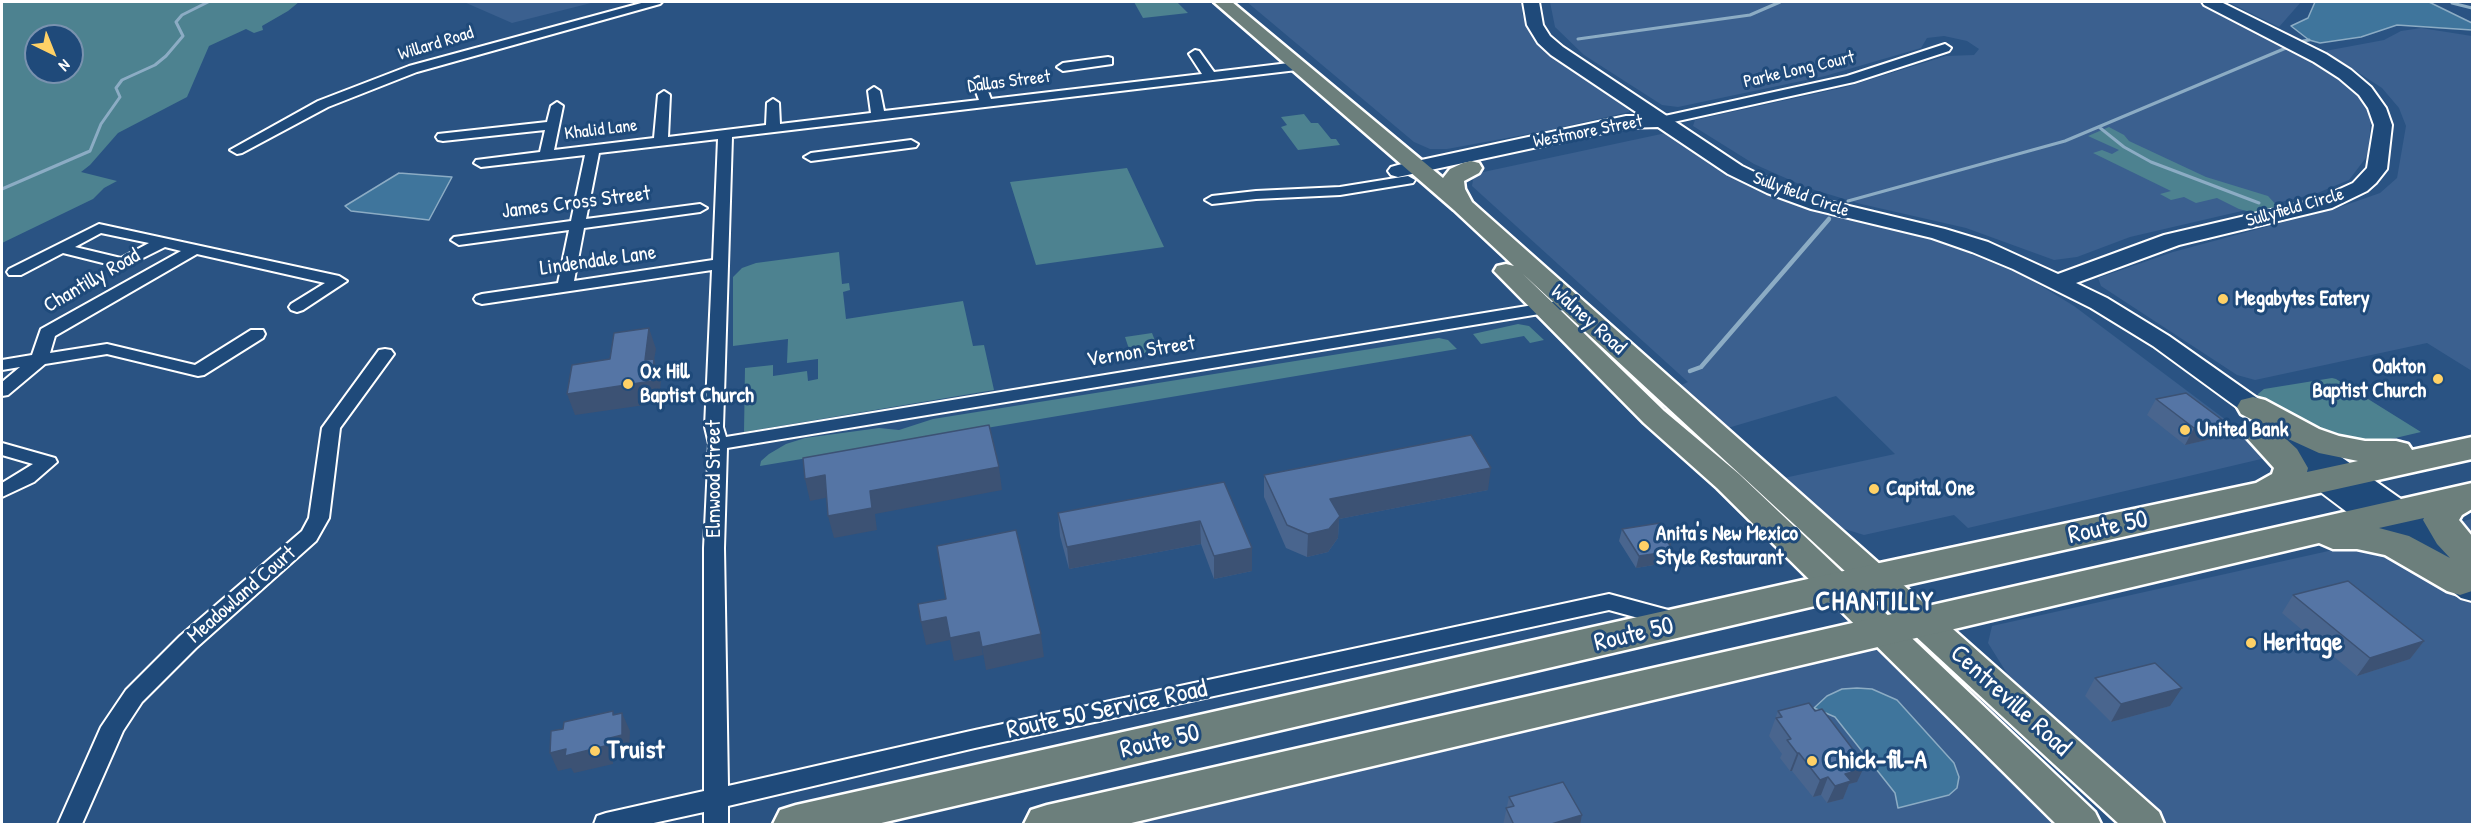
<!DOCTYPE html>
<html>
<head>
<meta charset="utf-8">
<style>
	body { margin:0 }
	#map { position:relative; width:2474px; height:826px; overflow:hidden; background:#2a5383; font-family:"Patrick Hand",sans-serif }
	canvas { display:block }
	.frame { position:absolute; inset:0; border:3px solid #fff; pointer-events:none }
	.north { position:absolute; left:24px; top:24px; width:60px; height:60px; box-sizing:border-box; background:#1f4a7a; border:2px solid #7992af; border-radius:50%; rotate:137deg; font-size:16px; font-weight:700; line-height:24px; text-align:center; color:#fff }
	.north::after { content:''; display:block; margin:auto; width:21px; height:27px; background:#ffd166; clip-path:polygon(50% 0,100% 100%,50% 72%,0 100%) }
</style>
</head>
<body>
<div id="map">
<canvas width="2474" height="826"></canvas>
<div class="frame"></div>
<div class="north">N</div>
</div>
<script>
const g = document.querySelector('canvas').getContext('2d');
g.lineJoin = 'round';
function paint(path, color) { g.fillStyle = color; g.fill(path, 'evenodd'); }
const toPath = rows => new Path2D(rows.map(r => 'M' + r).join(''));
function stroke(path, color, width, dash) { g.strokeStyle = color; g.lineWidth = width; g.lineCap = dash ? 'butt' : 'round'; g.setLineDash(dash || []); g.stroke(path); }
function label(font, color, halo, rows, align = 'center') {
  g.font = font + ' "Patrick Hand",sans-serif'; g.lineWidth = 6; g.setLineDash([]); g.textBaseline = 'middle'; g.strokeStyle = halo; g.fillStyle = color; for (const [text, x, y, turn = 0] of rows) {
    g.save(); g.translate(x, y); g.rotate((+turn || 0) * Math.PI / 180); g.textAlign = isNaN(turn) ? turn : align; if (halo) g.strokeText(text, 0, 0); g.fillText(text, 0, 0); g.restore();
  }
}
paint(toPath([
	[464,2,595,2,512,23],
	[1247,2,1523,2,1522,14,1533,35,1556,58,1630,107,1629,112,1545,131,1447,149,1430,149,1414,142],
	[1550,2,2204,2,2311,57,2341,77,2361,98,2371,120,2368,155,2349,180,2315,194,2130,237,2077,257,2054,260,1966,228,1861,204,1808,188,1754,164,1693,126,1695,120,1846,87,1946,56,1974,55,1979,49,1967,41,1944,36,1927,38,1921,48,1825,76,1678,107,1662,105,1584,55,1555,27],
	[2228,2,2301,2,2279,27],
	[2421,28,2472,36,2472,371,2427,343,2255,380,2237,375,2101,286,2098,278,2173,252,2340,207,2380,193,2397,178,2406,126,2399,108,2382,88,2325,51,2384,40,2401,31],
	[1666,133,1743,180,1832,214,1936,240,2023,275,2074,306,2274,456,1968,528,1954,515,1864,535,1838,527,1784,478,1895,454,1836,396,1721,430,1675,388,1688,382,1472,186,1474,174],
	[2472,519,2472,824,2165,824,2008,675,1988,643,1992,626],
	[1880,630,2027,771,2076,824,1047,824]
]), '#3b608f');
paint(toPath([
	[2,2,299,2,288,11,262,26,263,30,254,33,246,29,209,46,187,97,118,133,90,165,81,172,117,181,104,188,93,199,2,243],
	[36,36,72,36,72,72,36,72],
	[1134,2,1177,2,1188,13,1143,18],
	[1304,114,1311,123,1318,123,1331,139,1336,139,1340,145,1298,150,1281,127,1287,125,1281,117],
	[2109,127,2124,135,2129,141,2206,177,2268,196,2278,207,2254,213,2239,209,2217,198,2196,203,2184,197,2171,200,2160,194,2171,191,2093,153,2102,150,2112,154,2119,150,2088,136],
	[1127,168,1164,247,1036,265,1010,182],
	[839,252,842,284,849,283,850,290,843,292,846,319,963,301,973,346,984,345,994,390,744,432,745,368,773,365,773,376,807,371,808,381,818,379,818,359,787,363,788,339,733,346,733,277,742,268,756,263],
	[1518,324,1529,326,1544,340,1530,343,1524,336,1481,344,1473,334],
	[1152,333,1159,351,1131,355,1125,337],
	[1439,338,1448,340,1457,349,760,466,761,461,769,454,786,444,805,438,879,428,899,430,933,419],
	[2332,378,2336,379,2421,432,2361,446,2291,422,2259,398,2258,394,2264,389]
]), '#4d8290');
const water = toPath([
	[2315,2,2429,2,2472,23,2472,30,2397,25,2361,37,2320,43,2309,40,2291,26,2308,18,2315,2],
	[399,173,452,177,429,220,351,211,345,206,399,173],
	[1857,688,1872,689,1897,700,1954,763,1959,777,1957,788,1949,795,1898,808,1895,793,1835,717,1814,708,1827,696,1842,689,1857,688]
]);
paint(water, '#3f759c');
stroke(water, '#8cacc4', 1.5);
stroke(toPath([
	[2452,3,2472,8],
	[1578,39,1750,15,1780,2],
	[2303,41,2309,40],
	[2099,127,2124,147,2151,162,2259,203],
	[2,189,90,151,101,124,120,97,116,88,122,80,155,65,166,56,183,36,176,22,182,15,208,2],
	[1848,201,2065,141,2286,48]
]), '#8cacc4', 3);
stroke(toPath([
	[1690,371,1701,367,1829,219]
]), '#8cacc4', 4.5);
const street = toPath([
	[645,2,662,2,660,4,417,72,328,107,242,153,237,154,230,150,318,101,409,66,645,2],
	[1945,44,1951,48,1949,51,1854,82,1660,125,1653,121,1660,117,1847,76,1945,44],
	[1195,50,1199,51,1214,72,1297,62,1303,66,1297,70,732,137,723,427,726,437,1570,299,1578,304,1570,309,727,448,724,548,728,786,975,730,1609,594,1683,614,1686,620,1683,626,1675,628,1609,610,975,748,728,806,728,824,704,824,704,812,649,824,594,824,597,816,606,813,704,791,704,548,709,444,705,427,712,270,482,304,476,302,474,299,476,296,482,294,558,283,569,230,459,245,451,240,454,237,571,221,585,155,481,167,474,163,476,160,540,152,545,130,443,141,438,140,436,137,438,134,547,122,551,106,557,102,563,106,554,150,654,138,658,95,664,91,670,95,668,137,766,125,767,103,773,99,779,103,780,124,871,113,868,91,874,87,880,91,884,111,979,100,972,81,978,77,984,81,991,99,1202,74,1189,54,1195,50],
	[718,139,713,260,574,281,584,228,700,212,707,208,700,204,586,219,599,153,718,139],
	[1108,57,1112,58,1112,64,1063,71,1057,67,1063,63,1108,57],
	[911,140,918,144,916,147,811,161,804,157,811,153,911,140],
	[1408,176,1415,180,1413,183,1340,195,1256,199,1212,204,1205,200,1212,196,1256,191,1340,187,1408,176],
	[99,224,339,276,347,281,303,310,297,312,291,310,289,307,291,304,325,283,197,254,55,336,50,353,107,344,195,365,251,330,263,330,265,334,263,338,204,375,198,376,107,354,45,364,8,395,2,396,2,382,20,367,2,370,2,360,32,355,41,329,181,251,165,247,123,268,63,253,21,275,9,275,7,272,9,269,99,224],
	[101,233,149,243,121,258,75,247,101,233],
	[385,349,391,350,394,354,340,428,329,518,316,541,196,648,142,702,123,731,82,824,58,824,101,727,126,690,180,636,302,531,309,518,322,428,379,350,385,349],
	[2,443,55,458,57,462,34,482,2,497,2,483,33,464,2,455,2,443]
]);
const secondary = toPath([
	[1523,2,1539,2,1543,25,1550,36,1563,47,1742,166,1781,185,1824,200,1945,229,1988,242,2058,274,2164,235,2318,199,2353,183,2367,168,2374,125,2368,108,2359,95,2339,78,2314,62,2204,5,2202,2,2221,2,2326,54,2351,70,2371,87,2386,108,2392,125,2387,169,2376,183,2367,191,2332,208,2179,245,2076,283,2107,298,2169,336,2472,549,2472,573,2468,572,2472,575,2472,601,2461,598,2270,454,2266,448,2270,442,2283,441,2153,346,2091,308,2013,269,1972,252,1932,238,1811,209,1767,193,1728,174,1658,127,1626,128,1398,177,1391,175,1388,171,1391,167,1398,165,1626,116,1642,116,1551,55,1538,43,1527,25,1523,2]
]);
const primary = toPath([
	[1214,2,1232,2,1443,178,1450,169,1463,163,1471,161,1479,163,1482,168,1479,173,1464,181,1465,189,1472,202,2159,812,2164,824,2119,824,1523,274,1664,411,1739,474,2095,812,2101,824,2056,824,1717,488,1644,423,1494,271,1497,266,1506,264,1514,266,1454,210,1214,2]
]);
const highway = toPath([
	[2253,397,2265,400,2319,429,2339,436,2365,441,2396,441,2408,444,2412,450,2472,437,2472,459,1875,592,877,824,773,824,780,810,796,805,1875,564,2256,483,2272,474,2274,468,2245,436,2250,429,2262,425,2241,414,2237,407,2241,400,2253,397],
	[2284,437,2319,453,2358,461,2307,472,2308,468,2297,449,2284,437],
	[2472,483,2472,509,2462,515,2459,520,2472,536,2472,591,2460,595,2447,591,2385,555,2357,549,2333,549,2319,543,1127,824,1024,824,1031,810,1047,805,2472,483],
	[2424,518,2423,520,2437,544,2450,558,2409,536,2379,528,2424,518]
]);
stroke(street, '#fff', 4);
stroke(secondary, '#fff', 4);
stroke(primary, '#fff', 5);
stroke(highway, '#fff', 5);
paint(street, '#1f4a7a');
paint(secondary, '#1f4a7a');
paint(primary, '#6c7f7c');
paint(highway, '#6c7f7c');
paint(toPath([
	[2156,399,2216,438,2185,445,2147,415],
	[1264,475,1488,490,1339,519,1338,538,1328,552,1307,557,1286,548,1264,497],
	[1224,482,1252,548,1252,571,1214,579,1201,544,1069,569,1060,536,1058,513],
	[1622,529,1670,546,1671,562,1636,568,1619,541],
	[2293,595,2424,641,2410,659,2357,676,2282,613],
	[2095,678,2170,706,2111,722,2085,696],
	[1778,711,1857,782,1849,784,1843,799,1827,803,1821,795,1813,797,1792,771,1790,771,1780,758,1782,754,1769,736],
	[1509,797,1582,815,1580,825,1503,825]
]), '#49658e');
paint(toPath([
	[649,328,656,349,654,360,661,380,659,403,575,415,567,394,645,360],
	[2225,422,2216,438,2185,445,2194,428],
	[999,467,1002,490,875,514,877,530,834,538,828,516,870,491],
	[1491,468,1488,490,1339,519,1338,538,1328,552,1307,557,1308,534,1330,499],
	[825,475,830,497,810,501,805,479],
	[1200,521,1201,544,1069,569,1067,547],
	[1672,540,1669,551,1674,551,1671,562,1636,568,1639,556,1667,541],
	[1252,548,1252,571,1214,579,1214,556],
	[946,617,979,632,983,655,954,661,950,640,926,645,921,622],
	[1041,634,1044,657,986,670,982,647],
	[2424,641,2410,659,2357,676,2370,658],
	[2182,688,2170,706,2111,722,2121,704],
	[622,713,630,731,629,752,613,756,613,764,574,773,571,768,558,771,550,753,606,739],
	[1797,753,1799,753,1792,771,1790,771],
	[1865,765,1857,782,1849,784,1843,799,1827,803,1835,786,1850,768],
	[1828,777,1821,795,1813,797,1820,780],
	[1582,815,1580,825,1548,825]
]), '#3c5274');
const building = toPath([
	[649,328,645,360,654,359,652,381,567,394,572,365,610,359,614,333,649,328],
	[2186,393,2225,422,2194,428,2156,399,2186,393],
	[989,425,999,467,870,491,872,508,828,516,825,475,805,479,803,458,989,425],
	[1471,435,1491,468,1330,499,1340,516,1329,529,1308,534,1287,525,1264,475,1471,435],
	[1224,482,1252,548,1214,556,1200,521,1067,547,1058,513,1224,482],
	[1660,523,1672,540,1667,541,1674,551,1639,556,1622,529,1660,523],
	[1016,530,1041,634,982,647,979,632,950,638,946,617,921,622,918,604,946,599,937,546,1016,530],
	[2348,581,2424,641,2370,658,2293,595,2348,581],
	[2155,663,2182,688,2121,704,2095,678,2155,663],
	[1809,703,1815,711,1822,709,1865,765,1850,768,1852,772,1845,774,1851,781,1835,786,1828,777,1820,780,1799,753,1797,753,1787,740,1791,739,1776,718,1782,717,1778,711,1809,703],
	[613,711,613,715,622,713,622,735,606,739,605,746,565,756,566,749,550,753,551,731,563,729,564,722,613,711],
	[1563,782,1582,815,1548,825,1514,825,1506,808,1514,806,1509,797,1563,782]
]);
paint(building, '#5575a5');
stroke(building, '#3c5274', 1.5);
for (const [x, y, r, color] of [
	[2223,299,6,"#ffd166"],
	[2438,379,6,"#ffd166"],
	[628,384,6,"#ffd166"],
	[2185,430,6,"#ffd166"],
	[1874,489,6,"#ffd166"],
	[1644,546,6,"#ffd166"],
	[2251,643,6,"#ffd166"],
	[595,751,6,"#ffd166"],
	[1812,761,6,"#ffd166"]
]) { const dot = new Path2D(); dot.arc(x, y, r, 0, 2 * Math.PI); g.fillStyle = color; g.fill(dot); stroke(dot, '#1f4a7a', 2); }
label('18px', '#fff', '#1f4a7a', [
	["Willard Road",436,44,-17],
	["Parke Long Court",1799,70,-13],
	["Dallas Street",1009,82,-7],
	["Khalid Lane",601,130,-7],
	["Westmore Street",1588,132,-11],
	["Sullyfield Circle",1801,195,20],
	["Sullyfield Circle",2295,208,-16]
]);
label('21px', '#fff', '#1f4a7a', [
	["James Cross Street",576,203,-7],
	["Lindendale Lane",598,261,-8],
	["Chantilly Road",92,281,-30],
	["Walney Road",1588,320,42],
	["Vernon Street",1141,352,-9],
	["Elmwood Street",714,479,-90],
	["Meadowland Court",242,595,-41]
]);
label('bold 21px', '#fff', '#1f4a7a', [
	["Megabytes Eatery",2235,299],
	["Oakton",2426,367,"right"],
	["Baptist Church",2426,391,"right"],
	["Ox Hill",640,372],
	["Baptist Church",640,396],
	["United Bank",2197,430],
	["Capital One",1886,489],
	["Anita's New Mexico",1656,534],
	["Style Restaurant",1656,558]
], 'left');
label('26px', '#fff', '#1f4a7a', [
	["Route 50",2108,528,-12],
	["Route 50",1634,635,-13],
	["Centreville Road",2010,701,42],
	["Route 50 Service Road",1107,710,-12],
	["Route 50",1160,742,-13]
]);
label('bold 26px', '#fff', '#1f4a7a', [
	["Heritage",2263,643],
	["Truist",607,751],
	["Chick-fil-A",1824,761]
], 'left');
g.letterSpacing = '1.5px';
label('bold 27px', '#fff', '#1f4a7a', [
	["CHANTILLY",1875,603]
]);
g.letterSpacing = '0px';
</script>
</body>
</html>
